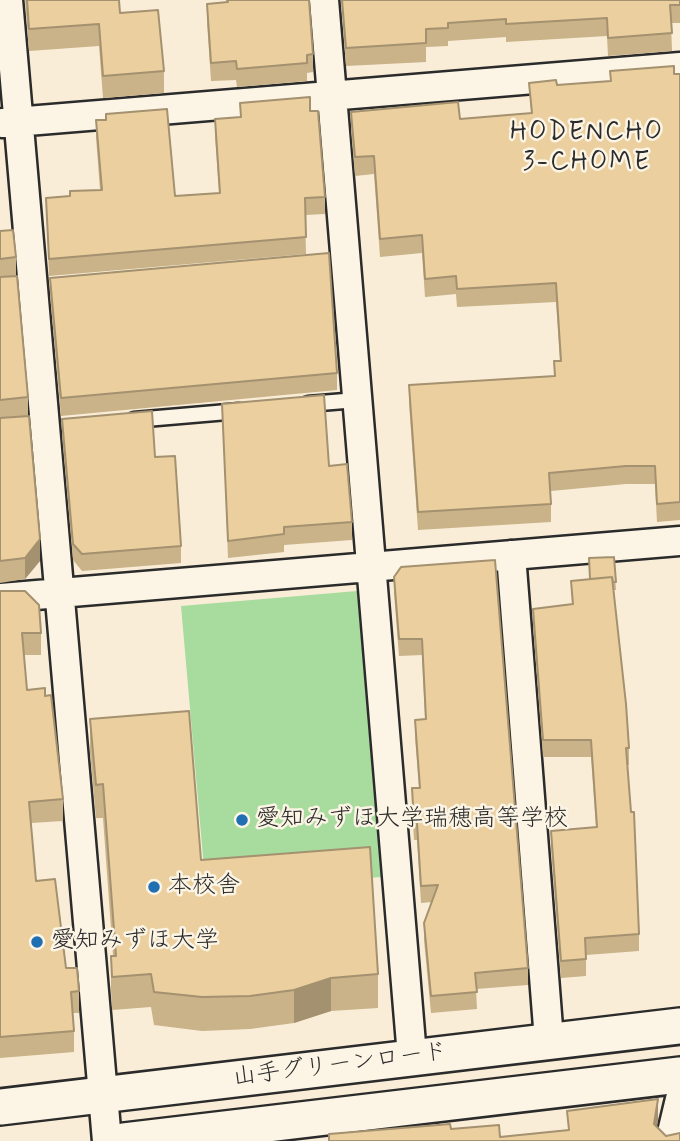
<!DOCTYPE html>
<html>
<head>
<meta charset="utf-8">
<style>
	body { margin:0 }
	canvas { display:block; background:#f9edd7 }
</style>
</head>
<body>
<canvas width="680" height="1141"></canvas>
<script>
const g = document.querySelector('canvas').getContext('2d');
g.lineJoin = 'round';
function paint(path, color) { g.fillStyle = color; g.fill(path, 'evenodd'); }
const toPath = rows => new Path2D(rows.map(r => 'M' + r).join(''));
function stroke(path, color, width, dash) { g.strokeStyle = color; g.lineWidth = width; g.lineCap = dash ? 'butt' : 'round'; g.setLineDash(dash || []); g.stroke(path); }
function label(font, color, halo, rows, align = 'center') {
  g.font = font + ' Mynerve,"Klee One",sans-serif'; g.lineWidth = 5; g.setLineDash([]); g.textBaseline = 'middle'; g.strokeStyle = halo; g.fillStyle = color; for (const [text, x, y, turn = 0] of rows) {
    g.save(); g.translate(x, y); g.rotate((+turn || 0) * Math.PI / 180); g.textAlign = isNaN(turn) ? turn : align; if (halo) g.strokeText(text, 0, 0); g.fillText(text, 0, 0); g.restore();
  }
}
paint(toPath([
	[357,591,381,877,206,891,181,606]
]), '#a8dc9f');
const service = toPath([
	[308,404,357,400],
	[134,420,239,411]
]);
const minor = toPath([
	[8,0,107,1141],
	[324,0,412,1056],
	[3,123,680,67],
	[511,555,549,1040],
	[0,598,680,541],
	[670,1141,680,1099]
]);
const tertiary = toPath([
	[0,1107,680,1026],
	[124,1141,680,1075]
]);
stroke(service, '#2b2b2b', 19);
stroke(minor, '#2b2b2b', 33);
stroke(tertiary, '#2b2b2b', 40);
stroke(service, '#fcf5e5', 14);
stroke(minor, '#fcf5e5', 28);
stroke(tertiary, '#fcf5e5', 35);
paint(toPath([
	[25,0,119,0,120,13,164,71,164,93,103,98,99,46,29,51],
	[227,0,313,54,313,72,307,73,307,81,237,87,236,80,211,81,207,22,207,4,227,2],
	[341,0,680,0,680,23,671,23,672,51,608,56,607,36,506,42,506,37,448,41,448,46,426,47,426,62,346,66],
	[610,71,680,74,680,520,657,522,655,484,626,484,551,491,551,522,418,530,409,403,409,385,554,376,554,361,560,361,556,302,457,307,456,294,425,297,422,253,380,257,374,174,355,176,351,130,351,112,460,119,531,113,529,83,557,85,610,81],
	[240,103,310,111,325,197,325,214,305,215,306,254,49,276,46,198,70,196,100,190,96,137,96,120,175,196,219,193,215,136,215,119,240,117],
	[0,231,16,257,16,277,28,397,28,416,40,561,25,579,0,583],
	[50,278,337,373,337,390,61,416,50,295],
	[222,404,329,466,352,522,352,540,284,545,284,552,228,558],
	[62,419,155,457,181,546,181,563,82,571,73,560,62,435],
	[614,557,616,590,614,590,629,748,629,765,627,765,639,934,639,951,586,955,586,976,561,978,551,848,551,831,596,827,591,757,543,757,533,626,533,609,572,605,571,581,590,579],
	[401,567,528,968,528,985,476,989,477,1009,431,1013,424,940,424,923,432,902,421,903,417,840,414,840,412,805,412,788,419,788,415,737,415,720,425,719,422,655,399,656,394,593,394,577],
	[0,591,41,633,41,655,24,655,27,690,45,696,63,799,63,821,31,823,36,881,66,968,79,991,79,1013,73,1013,74,1031,74,1052,0,1058],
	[90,719,201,860,378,974,378,1008,331,1011,294,1023,250,1029,202,1031,154,1025,151,1007,112,1010,111,989,111,956,113,956,103,818,96,818,90,752]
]), '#cab289');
paint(toPath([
	[40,539,40,561,25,579,25,558],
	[331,978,331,1011,294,1023,294,990],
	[658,1099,658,1120,655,1141,654,1124]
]), '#a4916f');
const building = toPath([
	[27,0,119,0,120,13,158,10,164,71,103,76,99,24,29,29,27,0],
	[227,0,309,0,313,54,307,55,307,63,237,69,236,61,211,63,207,4,228,2,227,0],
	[342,0,680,0,680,5,670,5,672,33,608,38,607,18,506,24,506,19,448,23,448,28,426,29,426,43,346,48,342,0],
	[674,66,674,74,680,74,680,502,657,504,655,466,626,466,549,473,551,504,418,512,409,385,555,376,554,361,561,361,556,283,457,289,456,276,425,279,422,235,380,239,374,156,355,157,351,112,458,102,460,119,532,113,529,83,556,80,557,85,611,81,610,71,674,66],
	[310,97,310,111,318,111,325,197,305,198,306,237,49,259,46,198,70,196,70,191,102,190,96,120,106,120,106,114,167,109,175,196,220,193,215,119,241,117,240,103,310,97],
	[13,230,16,257,0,259,0,231,13,230],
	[329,253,337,373,61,398,50,278,329,253],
	[17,276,28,397,0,400,0,277,17,276],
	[324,395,329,466,347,464,352,522,284,527,284,534,228,541,222,404,324,395],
	[152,411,155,457,175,456,181,546,82,554,73,544,62,419,152,411],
	[29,416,40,539,25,558,0,561,0,418,29,416],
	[614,557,616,582,613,582,612,577,590,579,589,558,614,557],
	[495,560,528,968,475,973,477,992,431,996,424,923,438,885,421,886,417,823,414,823,412,788,420,788,415,720,426,719,422,639,399,639,394,577,401,567,495,560],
	[612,577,626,704,629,748,626,748,631,812,634,812,639,934,585,938,586,959,561,961,551,831,597,827,591,740,543,740,533,609,573,604,571,581,612,577],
	[0,591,25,591,39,605,41,633,22,633,27,690,45,688,45,696,51,695,63,799,29,802,36,881,55,879,66,968,77,968,79,991,71,992,74,1031,0,1037,0,591],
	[189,711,201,860,370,847,378,974,331,978,294,990,250,996,202,997,154,992,151,974,112,977,111,956,116,956,103,784,96,785,90,719,189,711],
	[658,1099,654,1124,666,1136,680,1133,680,1141,329,1141,329,1134,450,1124,451,1129,499,1125,500,1137,569,1130,567,1111,658,1099]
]);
paint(building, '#ebcf9f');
stroke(building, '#a4916f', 2);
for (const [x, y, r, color] of [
	[242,820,7,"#1f6fb2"],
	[154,887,7,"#1f6fb2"],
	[37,942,7,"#1f6fb2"]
]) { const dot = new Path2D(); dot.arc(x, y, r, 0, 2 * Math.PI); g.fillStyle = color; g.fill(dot); stroke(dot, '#fcf5e5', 2.5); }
label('24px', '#2b2b2b', '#fcf5e5', [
	["愛知みずほ大学瑞穂高等学校",256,820],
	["本校舎",168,887],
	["愛知みずほ大学",51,942]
], 'left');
label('24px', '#2b2b2b', '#fcf5e5', [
	["山手グリーンロード",340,1066,-7]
]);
g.letterSpacing = '2px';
label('26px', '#2b2b2b', '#fcf5e5', [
	["HODENCHO",587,134],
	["3-CHOME",587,164]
]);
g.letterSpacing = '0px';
</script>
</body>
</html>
